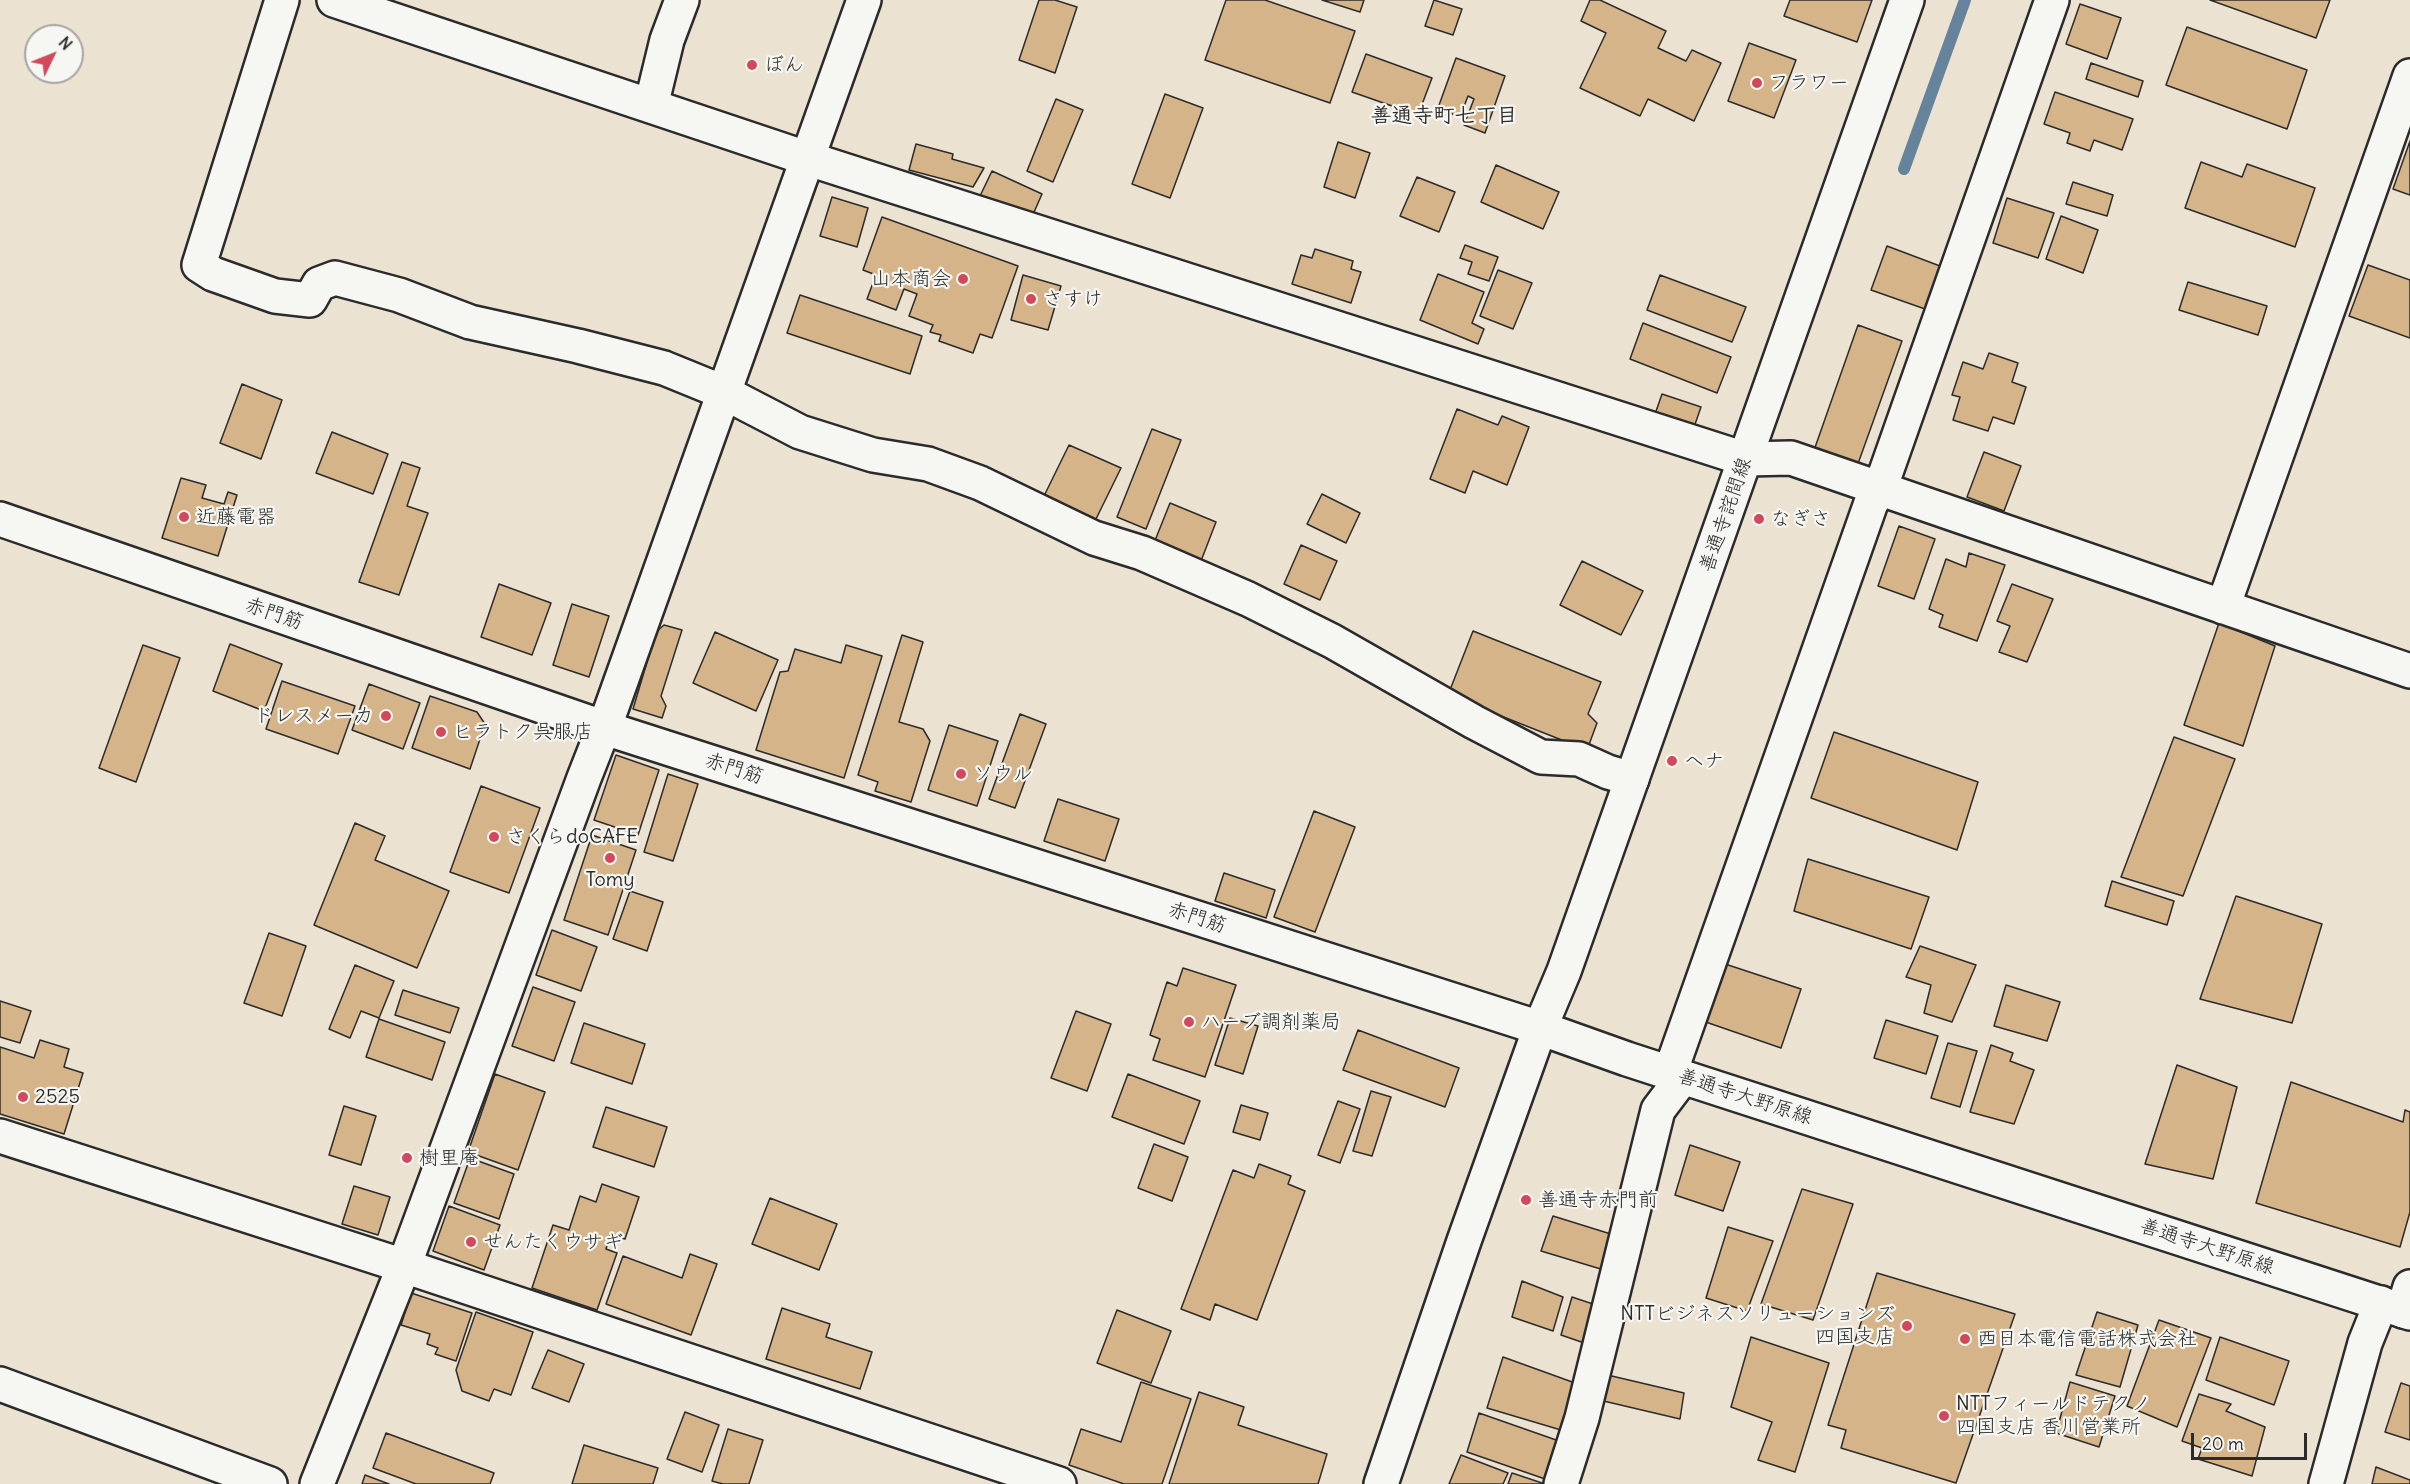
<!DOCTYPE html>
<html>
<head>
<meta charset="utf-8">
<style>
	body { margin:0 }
	#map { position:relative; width:2410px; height:1484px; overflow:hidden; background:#ece2d2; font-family:Delius,sans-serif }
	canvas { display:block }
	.north { position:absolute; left:24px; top:24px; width:60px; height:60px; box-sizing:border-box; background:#f6f6f2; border:2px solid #a5a5a2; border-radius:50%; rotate:47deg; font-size:16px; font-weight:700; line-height:24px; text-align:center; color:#2b2b2b }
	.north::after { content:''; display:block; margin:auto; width:21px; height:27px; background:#d1495b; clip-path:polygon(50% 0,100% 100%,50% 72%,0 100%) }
	.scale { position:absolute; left:2191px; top:1433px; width:116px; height:27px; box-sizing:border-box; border:3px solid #2b2b2b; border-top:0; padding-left:8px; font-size:18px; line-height:21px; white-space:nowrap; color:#2b2b2b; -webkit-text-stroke:4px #f6f6f2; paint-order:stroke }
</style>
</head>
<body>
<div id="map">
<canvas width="2410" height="1484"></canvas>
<div class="north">N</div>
<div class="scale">20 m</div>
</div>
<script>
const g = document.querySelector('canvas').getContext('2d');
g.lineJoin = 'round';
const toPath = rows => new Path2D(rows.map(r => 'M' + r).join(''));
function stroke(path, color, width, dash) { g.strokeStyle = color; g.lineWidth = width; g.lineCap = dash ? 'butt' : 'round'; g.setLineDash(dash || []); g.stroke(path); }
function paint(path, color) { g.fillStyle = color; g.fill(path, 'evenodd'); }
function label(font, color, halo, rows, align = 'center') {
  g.font = font + ' Delius,"Klee One",sans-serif'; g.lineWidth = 4.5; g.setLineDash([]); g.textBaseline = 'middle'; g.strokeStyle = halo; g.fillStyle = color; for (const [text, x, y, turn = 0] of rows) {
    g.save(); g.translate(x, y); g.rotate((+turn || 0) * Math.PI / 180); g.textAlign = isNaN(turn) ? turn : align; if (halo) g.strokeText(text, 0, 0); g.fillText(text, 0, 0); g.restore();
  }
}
stroke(toPath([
	[1904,169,1965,0]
]), '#66839c', 12);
const building = toPath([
	[1039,0,1055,0,1077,7,1055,73,1019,60,1039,0],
	[1226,0,1265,0,1355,31,1330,103,1205,60,1226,0],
	[1322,0,1364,0,1360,12,1322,0],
	[1434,0,1462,9,1453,35,1425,26,1434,0],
	[1590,0,1600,0,1666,31,1658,48,1686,61,1692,50,1721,63,1694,121,1648,99,1640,116,1580,88,1606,33,1581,21,1590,0],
	[1790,0,1872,0,1857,42,1784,16,1790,0],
	[2210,0,2330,0,2316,38,2210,0],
	[2080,4,2121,18,2107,59,2066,44,2080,4],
	[2187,27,2307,70,2287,129,2166,85,2187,27],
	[1749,43,1796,60,1774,118,1728,101,1749,43],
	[1366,54,1432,78,1418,115,1352,92,1366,54],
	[1456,58,1505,76,1485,133,1464,125,1474,99,1468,96,1460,117,1438,108,1456,58],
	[2091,63,2143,81,2138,97,2086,79,2091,63],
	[2055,92,2133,119,2122,150,2094,140,2090,151,2067,143,2070,133,2044,124,2055,92],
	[1165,94,1203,108,1170,198,1132,184,1165,94],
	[1056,99,1083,110,1053,182,1027,171,1056,99],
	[2410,141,2410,195,2393,189,2410,141],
	[1338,142,1370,153,1355,198,1324,187,1338,142],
	[916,144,953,154,952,159,984,168,973,187,909,170,916,144],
	[2201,162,2242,177,2247,164,2315,188,2295,247,2185,208,2201,162],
	[1496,165,1559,192,1543,229,1481,202,1496,165],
	[992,171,1042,194,1031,219,980,196,992,171],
	[1417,177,1455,192,1439,232,1400,216,1417,177],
	[2073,182,2113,195,2107,216,2066,204,2073,182],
	[832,197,868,208,857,247,820,236,832,197],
	[2007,198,2054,213,2038,258,1993,243,2007,198],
	[2061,216,2098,230,2083,273,2046,259,2061,216],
	[882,217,1018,266,992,338,980,334,973,353,939,341,941,335,930,332,933,325,909,316,917,294,904,289,896,310,867,299,876,275,863,270,882,217],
	[1465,245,1498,257,1489,281,1468,274,1472,262,1460,258,1465,245],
	[1887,246,1940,266,1925,309,1871,290,1887,246],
	[1315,249,1353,261,1351,269,1361,272,1351,303,1292,284,1301,255,1312,258,1315,249],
	[2368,265,2410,280,2410,338,2349,316,2368,265],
	[1498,270,1532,283,1513,329,1480,316,1498,270],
	[1438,274,1484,292,1472,323,1484,329,1478,344,1420,320,1438,274],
	[1023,275,1061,286,1048,330,1011,320,1023,275],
	[1660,275,1746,307,1732,342,1647,310,1660,275],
	[2188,282,2267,306,2258,335,2179,310,2188,282],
	[800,295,922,336,910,374,787,333,800,295],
	[1643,323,1731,357,1717,393,1630,359,1643,323],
	[1858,325,1902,341,1855,472,1812,456,1858,325],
	[1989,353,2018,363,2012,382,2026,387,2014,424,1993,417,1988,431,1953,420,1960,397,1952,395,1963,362,1983,369,1989,353],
	[242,384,282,400,261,459,220,443,242,384],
	[1662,394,1701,407,1692,433,1653,420,1662,394],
	[1457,409,1498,425,1502,416,1529,427,1507,485,1473,471,1465,493,1430,479,1457,409],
	[1152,429,1181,440,1146,529,1117,517,1152,429],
	[332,432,388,454,373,494,316,473,332,432],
	[1069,445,1121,468,1096,519,1044,496,1069,445],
	[1984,452,2021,466,2004,511,1967,497,1984,452],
	[402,462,420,468,407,506,428,513,399,595,359,582,402,462],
	[181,478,206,485,202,498,224,504,228,492,237,495,218,556,162,538,181,478],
	[1322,494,1360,513,1346,543,1307,524,1322,494],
	[1170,503,1216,522,1201,561,1154,543,1170,503],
	[1899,526,1935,539,1914,599,1878,586,1899,526],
	[1301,545,1337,561,1320,600,1284,584,1301,545],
	[1969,553,2005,565,1977,641,1939,627,1943,615,1929,609,1946,559,1966,567,1969,553],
	[1582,561,1643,591,1621,635,1560,605,1582,561],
	[499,584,551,603,532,655,481,637,499,584],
	[2012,584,2053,599,2027,662,1999,652,2010,626,1997,621,2012,584],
	[572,604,609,616,589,677,553,665,572,604],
	[2219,623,2275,646,2243,746,2184,725,2219,623],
	[664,625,682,630,661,696,666,706,662,718,633,709,656,632,664,625],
	[1473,631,1601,682,1588,714,1597,723,1587,750,1448,695,1473,631],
	[715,632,778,660,756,711,693,683,715,632],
	[902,635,923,642,899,722,923,729,930,741,911,802,875,791,878,782,858,775,902,635],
	[230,644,282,664,264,711,213,691,230,644],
	[143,645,180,658,136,782,99,768,143,645],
	[846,645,882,656,844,778,756,750,780,672,788,671,795,649,841,663,846,645],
	[282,681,355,706,338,754,266,729,282,681],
	[369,684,420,703,403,749,352,730,369,684],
	[430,696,477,712,485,724,470,769,412,748,430,696],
	[1020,714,1046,724,1015,808,989,799,1020,714],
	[949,725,998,741,977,806,928,790,949,725],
	[1834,732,1978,782,1957,850,1811,798,1834,732],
	[2174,737,2235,759,2183,896,2121,877,2174,737],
	[616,755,659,770,638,835,594,820,616,755],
	[668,774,698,784,673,861,644,852,668,774],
	[481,786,540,808,509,893,450,872,481,786],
	[1058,799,1119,819,1105,861,1044,841,1058,799],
	[1314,811,1355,827,1315,932,1274,917,1314,811],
	[355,823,385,836,375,860,449,891,417,968,314,925,355,823],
	[592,835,636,850,608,935,564,920,592,835],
	[1808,859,1929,897,1911,949,1794,911,1808,859],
	[1224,873,1275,890,1266,918,1215,901,1224,873],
	[2112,881,2174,901,2167,925,2105,906,2112,881],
	[630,891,663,902,647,951,613,939,630,891],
	[2236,896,2322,924,2292,1023,2200,999,2236,896],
	[552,930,597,947,581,991,536,975,552,930],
	[269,933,306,946,282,1016,244,1003,269,933],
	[1920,946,1976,965,1952,1022,1924,1013,1931,985,1906,977,1920,946],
	[1716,961,1801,989,1781,1048,1697,1019,1716,961],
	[355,965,394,981,379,1018,361,1011,350,1038,329,1029,355,965],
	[1183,968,1236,985,1205,1077,1153,1060,1160,1039,1150,1035,1167,982,1177,986,1183,968],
	[2006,985,2060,1002,2047,1041,1994,1026,2006,985],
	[533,987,575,1002,554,1061,512,1046,533,987],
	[403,990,459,1008,450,1033,395,1015,403,990],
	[0,1001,31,1011,20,1043,0,1037,0,1001],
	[1076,1011,1111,1024,1087,1091,1051,1078,1076,1011],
	[1230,1018,1258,1026,1243,1074,1215,1065,1230,1018],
	[379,1019,445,1042,432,1080,366,1057,379,1019],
	[1886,1020,1938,1036,1926,1074,1874,1058,1886,1020],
	[584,1023,645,1044,632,1084,571,1063,584,1023],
	[1358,1030,1459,1068,1445,1107,1343,1070,1358,1030],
	[40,1040,69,1049,64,1067,83,1073,64,1134,0,1114,0,1047,34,1058,40,1040],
	[1948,1043,1977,1051,1960,1107,1931,1098,1948,1043],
	[1991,1045,2013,1053,2010,1061,2034,1070,2014,1124,1970,1112,1991,1045],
	[2177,1065,2237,1087,2213,1179,2145,1164,2177,1065],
	[495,1074,545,1092,518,1170,468,1152,495,1074],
	[1128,1074,1200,1101,1184,1144,1112,1117,1128,1074],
	[2291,1082,2403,1122,2405,1110,2410,1112,2410,1212,2400,1247,2256,1203,2291,1082],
	[1371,1091,1391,1097,1372,1156,1353,1151,1371,1091],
	[1338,1101,1360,1109,1340,1163,1318,1155,1338,1101],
	[1241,1105,1268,1113,1260,1140,1233,1132,1241,1105],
	[344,1106,376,1116,361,1165,329,1155,344,1106],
	[606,1107,667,1127,654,1167,593,1147,606,1107],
	[1154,1144,1188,1157,1172,1201,1138,1188,1154,1144],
	[1690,1145,1740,1162,1723,1211,1675,1195,1690,1145],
	[470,1158,514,1174,499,1219,454,1203,470,1158],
	[1259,1164,1291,1176,1288,1184,1305,1191,1257,1320,1215,1304,1210,1320,1181,1309,1233,1170,1254,1178,1259,1164],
	[602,1184,639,1197,625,1239,610,1235,606,1249,617,1253,597,1310,532,1288,553,1225,569,1230,580,1196,596,1202,602,1184],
	[354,1186,390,1197,378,1235,342,1224,354,1186],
	[1802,1189,1853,1204,1813,1320,1761,1304,1802,1189],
	[770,1198,837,1224,819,1270,752,1244,770,1198],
	[449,1206,500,1225,484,1270,433,1251,449,1206],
	[1553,1216,1614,1235,1604,1270,1541,1251,1553,1216],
	[1728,1227,1773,1241,1747,1311,1706,1298,1728,1227],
	[690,1254,717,1264,691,1335,606,1304,623,1256,682,1278,690,1254],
	[1877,1273,2015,1314,1956,1483,1841,1448,1846,1430,1828,1425,1877,1273],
	[1522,1281,1563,1297,1553,1331,1512,1317,1522,1281],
	[411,1293,472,1313,456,1361,435,1354,438,1348,427,1344,430,1334,401,1325,411,1293],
	[1572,1297,1602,1307,1593,1346,1561,1335,1572,1297],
	[782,1308,830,1324,826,1337,872,1352,860,1389,766,1359,782,1308],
	[1117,1310,1171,1331,1151,1383,1097,1363,1117,1310],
	[476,1312,533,1332,511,1395,494,1389,489,1401,462,1391,456,1370,476,1312],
	[2097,1312,2138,1325,2120,1387,2076,1375,2097,1312],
	[2159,1320,2211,1338,2177,1427,2127,1406,2159,1320],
	[1751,1337,1829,1363,1795,1472,1758,1460,1772,1422,1731,1407,1751,1337],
	[2220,1337,2289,1361,2274,1405,2206,1380,2220,1337],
	[548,1350,584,1364,569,1402,532,1388,548,1350],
	[1503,1357,1575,1383,1561,1430,1487,1408,1503,1357],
	[1599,1373,1684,1393,1680,1419,1595,1399,1599,1373],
	[1141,1382,1191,1399,1162,1484,1124,1484,1069,1465,1081,1429,1121,1442,1141,1382],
	[2070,1382,2115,1396,2099,1447,2056,1433,2070,1382],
	[2401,1383,2410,1386,2410,1440,2385,1432,2401,1383],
	[1199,1392,1244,1407,1238,1425,1327,1454,1318,1484,1169,1484,1199,1392],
	[2199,1394,2231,1404,2226,1411,2265,1427,2252,1476,2198,1459,2202,1448,2182,1441,2199,1394],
	[685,1412,719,1425,702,1472,667,1459,685,1412],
	[1479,1413,1559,1441,1548,1480,1467,1452,1479,1413],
	[728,1429,763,1440,749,1484,723,1484,712,1481,728,1429],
	[386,1433,494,1473,490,1484,416,1484,373,1468,386,1433],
	[584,1445,658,1468,653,1484,572,1484,584,1445],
	[1461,1455,1508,1473,1503,1484,1449,1484,1461,1455],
	[2376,1467,2410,1480,2410,1484,2372,1484,2376,1467],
	[1512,1473,1545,1484,1508,1484,1512,1473],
	[365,1475,389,1484,362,1484,365,1475]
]);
paint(building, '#d6b489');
stroke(building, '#2b2b2b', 1.5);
const minor = toPath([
	[282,0,199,265,213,274,275,296,310,300,319,284,335,278,399,295,470,322,578,346,664,368,723,392,800,432,873,455,928,464,980,483,1094,538,1142,553,1248,599,1332,641,1474,722,1541,757,1579,759,1608,772,1632,779],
	[334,0,806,158,1745,459,1791,458,2410,671],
	[651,106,667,40,682,0],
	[0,519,614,731,1540,1028],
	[2223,607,2410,76],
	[1670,1073,1871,503,1880,489,2052,0],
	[0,1136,404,1266,1059,1484],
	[2403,1311,2410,1287],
	[0,1384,270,1484],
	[317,1484,404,1266,584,778,610,712,864,0],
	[1561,1484,1582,1418,1658,1110,1683,1077],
	[2326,1484,2365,1343,2381,1303]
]);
const major = toPath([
	[1540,1028,1627,1059,2410,1313],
	[1381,1484,1464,1241,1540,1028,1564,971,1907,0]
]);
stroke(minor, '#2b2b2b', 38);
stroke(major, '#2b2b2b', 38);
stroke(minor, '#f6f6f2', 33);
stroke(major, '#f6f6f2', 33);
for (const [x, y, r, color] of [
	[752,65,6,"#d1495b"],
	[1757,83,6,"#d1495b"],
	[963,279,6,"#d1495b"],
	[1031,299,6,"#d1495b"],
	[184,517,6,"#d1495b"],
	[1759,519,6,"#d1495b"],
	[386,716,6,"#d1495b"],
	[441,732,6,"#d1495b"],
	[1672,761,6,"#d1495b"],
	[961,774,6,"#d1495b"],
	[494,837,6,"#d1495b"],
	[610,858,6,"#d1495b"],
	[1189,1022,6,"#d1495b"],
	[23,1097,6,"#d1495b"],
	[407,1158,6,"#d1495b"],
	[1526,1200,6,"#d1495b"],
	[471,1242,6,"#d1495b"],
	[1907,1326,6,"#d1495b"],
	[1965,1339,6,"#d1495b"],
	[1944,1416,6,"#d1495b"]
]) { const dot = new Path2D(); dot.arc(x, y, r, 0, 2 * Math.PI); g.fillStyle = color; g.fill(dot); stroke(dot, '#f6f6f2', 2); }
label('20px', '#2b2b2b', '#f6f6f2', [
	["ぼん",764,65],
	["フラワー",1769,83],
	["山本商会",951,279,"right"],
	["さすけ",1043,299],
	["近藤電器",196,517],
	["なぎさ",1771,519],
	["ドレスメーカ",374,716,"right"],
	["ヒラトク呉服店",453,732],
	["ヘナ",1684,761],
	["ソウル",973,774],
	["さくらdoCAFE",506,837],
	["Tomy",610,880,"center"],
	["ハーブ調剤薬局",1201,1022],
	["2525",35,1097],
	["樹里庵",419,1158],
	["善通寺赤門前",1538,1200],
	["せんたくウサギ",483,1242],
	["NTTビジネスソリューションズ",1895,1314,"right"],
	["四国支店",1895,1337,"right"],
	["西日本電信電話株式会社",1977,1339],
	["NTTフィールドテクノ",1956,1404],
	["四国支店 香川営業所",1956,1427]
], 'left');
label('20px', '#2b2b2b', '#f6f6f2', [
	["善通寺詫間線",1726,515,-71],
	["赤門筋",274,614,19],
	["赤門筋",734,769,18],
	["赤門筋",1197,918,18],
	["善通寺大野原線",1745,1097,18],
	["善通寺大野原線",2207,1247,18]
]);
label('bold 21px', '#2b2b2b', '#f6f6f2', [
	["善通寺町七丁目",1444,116]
]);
</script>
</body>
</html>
